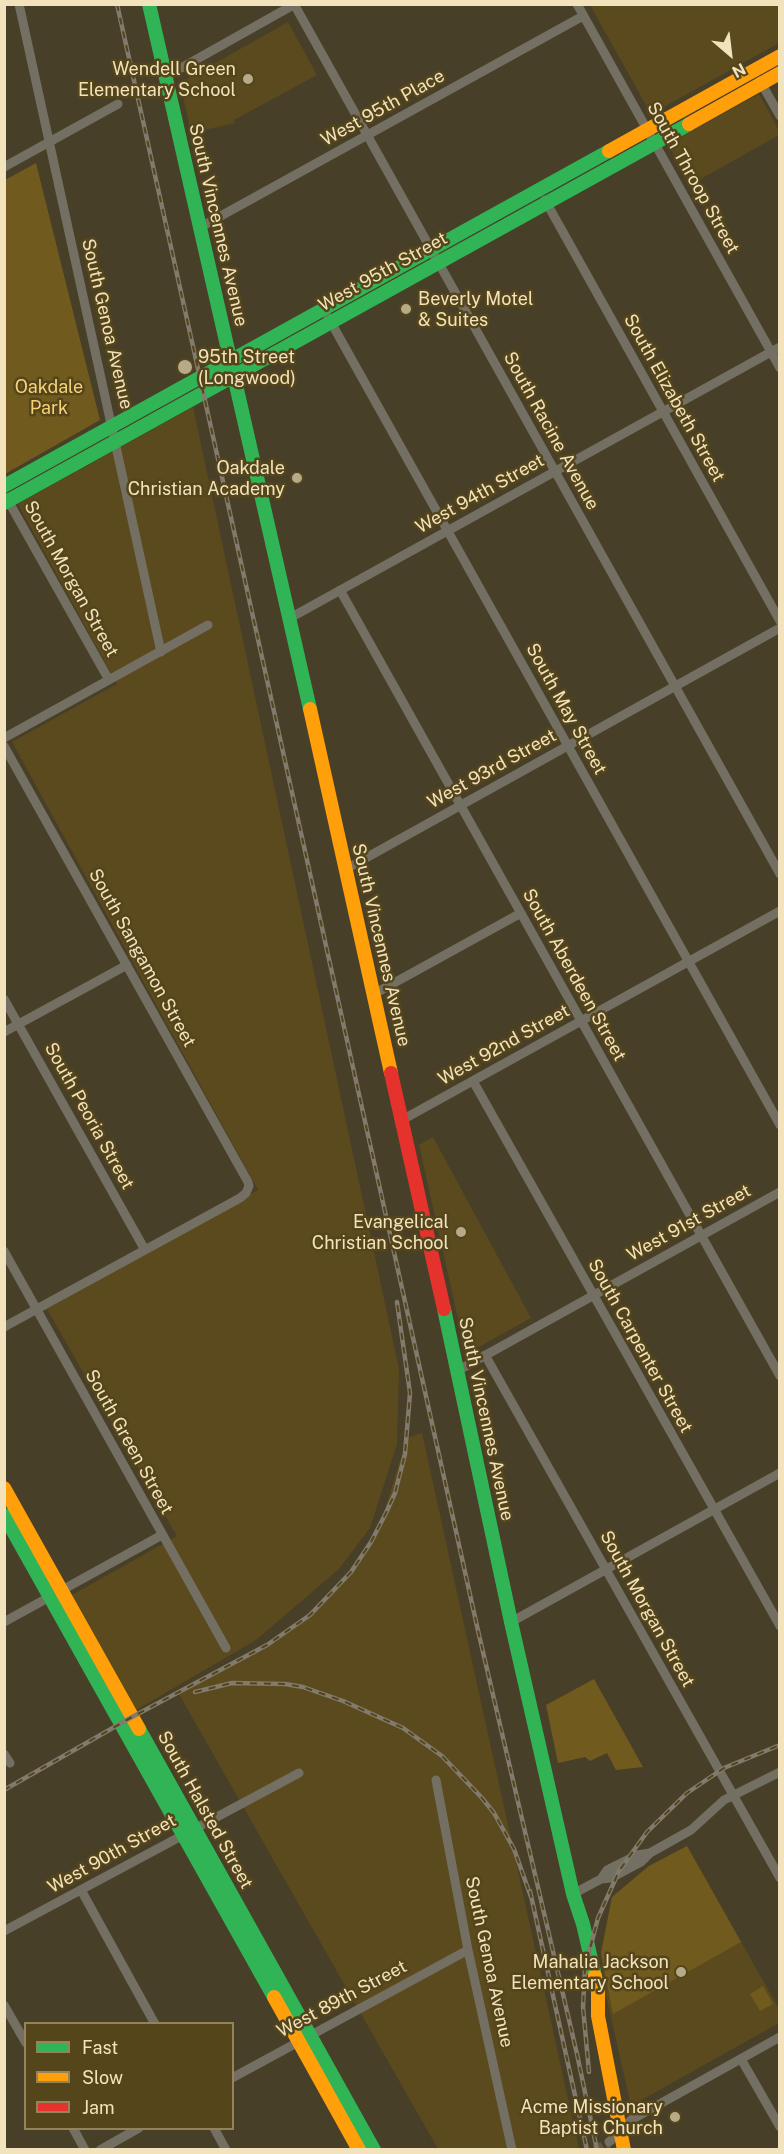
<!DOCTYPE html>
<html>
<head>
<meta charset="utf-8">
<style>
	body { margin:0 }
	#map { position:relative; width:784px; height:2154px; overflow:hidden; background:#483f28; font-family:"Public Sans",sans-serif }
	canvas { display:block }
	.frame { position:absolute; inset:0; border:6px solid #f3e3bd; pointer-events:none }
	.legend { position:absolute; left:24px; top:2022px; width:210px; height:108px; box-sizing:border-box; background:#55451b; border:2px solid #94845c; margin:0; padding:8px 10px; list-style:none; font-size:18px; color:#f3e3bd }
	.legend li { display:flex; align-items:center; gap:12px; height:30px }
	.legend b { width:30px; border:2px solid #94845c }
	.north { position:absolute; left:700px; top:24px; width:60px; height:60px; -webkit-text-stroke:4px #55451b; paint-order:stroke; rotate:152deg; font-size:16px; font-weight:700; line-height:24px; text-align:center; color:#f3e3bd }
	.north::after { content:''; display:block; margin:auto; width:21px; height:27px; background:#f3e3bd; clip-path:polygon(50% 0,100% 100%,50% 72%,0 100%) }
</style>
</head>
<body>
<div id="map">
<canvas width="784" height="2154"></canvas>
<div class="frame"></div>
<ul class="legend">
<li><b style="height:8px;background:#30b455"></b>Fast</li>
<li><b style="height:8px;background:#ff9f0a"></b>Slow</li>
<li><b style="height:8px;background:#e5322d"></b>Jam</li>
</ul>
<div class="north">N</div>
</div>
<script>
const g = document.querySelector('canvas').getContext('2d');
g.lineJoin = 'round';
function paint(path, color) { g.fillStyle = color; g.fill(path, 'evenodd'); }
const toPath = rows => new Path2D(rows.map(r => 'M' + r).join(''));
function stroke(path, color, width, dash) { g.strokeStyle = color; g.lineWidth = width; g.lineCap = dash ? 'butt' : 'round'; g.setLineDash(dash || []); g.stroke(path); }
function label(font, color, halo, rows, align = 'center') {
  g.font = font + ' "Public Sans",sans-serif'; g.lineWidth = 5; g.setLineDash([]); g.textBaseline = 'middle'; g.strokeStyle = halo; g.fillStyle = color; for (const [text, x, y, turn = 0] of rows) {
    g.save(); g.translate(x, y); g.rotate((+turn || 0) * Math.PI / 180); g.textAlign = isNaN(turn) ? turn : align; if (halo) g.strokeText(text, 0, 0); g.fillText(text, 0, 0); g.restore();
  }
}
paint(toPath([
	[590,5,779,5,779,43,651,114],
	[288,22,317,75,234,120,235,123,191,133,180,83],
	[759,94,779,131,779,135,690,185,668,144],
	[193,407,399,1369,397,1444,370,1528,339,1569,256,1640,136,1710,72,1595,177,1536,47,1309,258,1190,12,742,117,684,18,504],
	[433,1137,531,1318,466,1354,419,1145],
	[422,1433,579,2149,438,2149,179,1694,287,1632,346,1579,381,1522,407,1438],
	[687,1846,779,2009,779,2023,631,2106,605,1991,601,1953,612,1897,649,1866]
]), '#5b4a1e');
paint(toPath([
	[36,163,100,420,5,474,5,180],
	[594,1679,643,1767,616,1770,607,1753,590,1761,585,1757,558,1763,546,1705],
	[687,1846,741,1942,613,2014,601,1953,612,1897,649,1866],
	[763,1986,773,2004,760,2011,750,1994]
]), '#705a1e');
stroke(toPath([
	[595,2150,609,2142],
	[609,2150,611,2148]
]), '#62583e', 9, [9, 4.5]);
stroke(toPath([
	[19,4,161,652],
	[294,4,780,874],
	[577,4,780,368],
	[165,77,295,4],
	[760,81,780,116],
	[4,167,118,104],
	[545,200,780,621],
	[199,228,583,16],
	[328,317,780,1125],
	[6,497,109,680],
	[340,590,780,1376],
	[290,618,780,347],
	[4,738,208,625],
	[4,746,248,1182,249,1186,246,1193,240,1198,4,1327],
	[346,869,780,628],
	[374,994,521,913],
	[4,999,145,1250],
	[4,1032,127,965],
	[473,1081,780,1626],
	[402,1120,780,911],
	[4,1251,226,1648],
	[485,1355,780,1878],
	[457,1371,780,1192],
	[4,1622,162,1535],
	[511,1622,780,1473],
	[4,1754,10,1763],
	[436,1780,468,1950,512,2150],
	[601,1879,607,1870,637,1855,650,1853],
	[81,1890,155,2024],
	[573,1894,601,1879,611,1878,641,1862,650,1853,691,1830,724,1800,780,1772],
	[4,1931,299,1773],
	[4,2005,26,2043],
	[741,2059,780,2127],
	[232,2078,468,1950],
	[73,2128,85,2150],
	[214,2128,226,2150],
	[609,2142,631,2120,780,2037],
	[100,2150,139,2128]
]), '#736f62', 9);
stroke(toPath([
	[149,4,310,709],
	[4,486,609,151],
	[4,503,689,124],
	[444,1309,511,1622,573,1894,583,1924,595,1976],
	[4,1515,274,1997],
	[139,1729,374,2150]
]), '#30b455', 14);
stroke(toPath([
	[689,124,780,73],
	[609,151,780,56],
	[310,709,391,1073],
	[4,1488,139,1729],
	[595,1976,598,1992,598,2016,624,2150],
	[274,1997,359,2150]
]), '#ff9f0a', 14);
stroke(toPath([
	[391,1073,444,1309]
]), '#e5322d', 14);
const rail = toPath([
	[117,4,479,1635,577,2054,597,2150],
	[195,1692,232,1683,285,1684,303,1687,343,1701,403,1728,442,1756,482,1798,494,1813,514,1849,531,1897],
	[4,1790,132,1717,267,1645,310,1615,351,1572,371,1542,386,1513,395,1493,405,1454,410,1393,397,1302],
	[530,1891,587,2150],
	[589,2072,583,2007,585,1968,598,1918,619,1871,647,1832,687,1793,724,1768,780,1745]
]);
stroke(rail, '#827b6d', 4.5);
stroke(rail, '#55451b', 2, [7]);
for (const [x, y, r, color] of [
	[248,79,6,"#b7aa89"],
	[406,309,6,"#b7aa89"],
	[185,367,8,"#b7aa89"],
	[297,478,6,"#b7aa89"],
	[461,1232,6,"#b7aa89"],
	[681,1972,6,"#b7aa89"],
	[675,2117,6,"#b7aa89"]
]) { const dot = new Path2D(); dot.arc(x, y, r, 0, 2 * Math.PI); g.fillStyle = color; g.fill(dot); stroke(dot, '#55451b', 2); }
label('18px', '#f3e3bd', '#55451b', [
	["Wendell Green",236,69],
	["Elementary School",236,90],
	["Beverly Motel",418,299,"left"],
	["& Suites",418,320,"left"],
	["95th Street",198,357,"left"],
	["(Longwood)",198,378,"left"],
	["Oakdale",285,468],
	["Christian Academy",285,489],
	["Evangelical",449,1222],
	["Christian School",449,1243],
	["Mahalia Jackson",669,1962],
	["Elementary School",669,1983],
	["Acme Missionary",663,2107],
	["Baptist Church",663,2128]
], 'right');
label('18px', '#f3e3bd', '#55451b', [
	["West 95th Place",383,108,-29],
	["South Throop Street",693,178,61],
	["South Vincennes Avenue",218,225,77],
	["West 95th Street",383,272,-29],
	["South Genoa Avenue",107,324,77],
	["South Elizabeth Street",674,398,61],
	["South Racine Avenue",551,431,61],
	["West 94th Street",480,494,-29],
	["South Morgan Street",71,579,61],
	["South May Street",566,709,61],
	["West 93rd Street",492,769,-29],
	["South Vincennes Avenue",381,945,77],
	["South Sangamon Street",142,958,61],
	["South Aberdeen Street",574,975,61],
	["West 92nd Street",504,1045,-29],
	["South Peoria Street",89,1116,61],
	["West 91st Street",689,1223,-29],
	["South Carpenter Street",640,1346,61],
	["South Vincennes Avenue",486,1419,78],
	["South Green Street",129,1442,61],
	["South Morgan Street",647,1609,61],
	["South Halsted Street",205,1810,61],
	["West 90th Street",112,1854,-29],
	["South Genoa Avenue",489,1962,78],
	["West 89th Street",342,1999,-28]
]);
label('18px', '#f5d178', '#55451b', [
	["Oakdale",49,387],
	["Park",49,408]
]);
</script>
</body>
</html>
